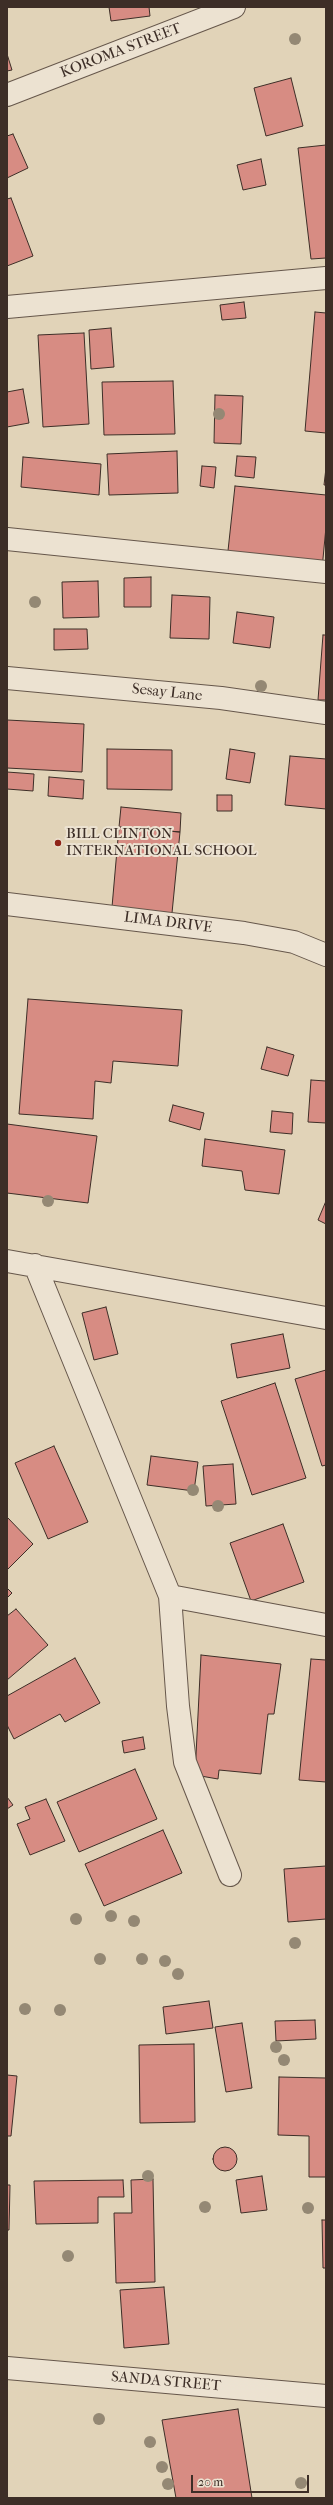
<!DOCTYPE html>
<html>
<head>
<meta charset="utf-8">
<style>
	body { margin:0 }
	#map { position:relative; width:333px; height:2505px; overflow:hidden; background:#e1d3b8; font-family:"IM FELL French Canon",serif }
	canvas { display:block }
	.frame { position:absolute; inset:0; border:8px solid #3d2e27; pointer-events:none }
	.scale { position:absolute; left:191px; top:2475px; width:118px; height:18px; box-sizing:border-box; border:2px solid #3d2e27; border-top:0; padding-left:5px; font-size:12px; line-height:14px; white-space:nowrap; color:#3d2e27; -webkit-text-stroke:3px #ece2d1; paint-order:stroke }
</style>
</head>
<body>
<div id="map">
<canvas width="333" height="2505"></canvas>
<div class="frame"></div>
<div class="scale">20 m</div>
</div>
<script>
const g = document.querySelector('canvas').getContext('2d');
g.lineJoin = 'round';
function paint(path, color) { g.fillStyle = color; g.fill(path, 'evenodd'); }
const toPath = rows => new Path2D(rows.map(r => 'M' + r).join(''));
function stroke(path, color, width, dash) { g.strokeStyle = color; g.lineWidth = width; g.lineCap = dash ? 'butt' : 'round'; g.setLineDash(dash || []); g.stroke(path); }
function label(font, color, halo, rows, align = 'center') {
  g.font = font + ' "IM FELL French Canon",serif'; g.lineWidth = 4; g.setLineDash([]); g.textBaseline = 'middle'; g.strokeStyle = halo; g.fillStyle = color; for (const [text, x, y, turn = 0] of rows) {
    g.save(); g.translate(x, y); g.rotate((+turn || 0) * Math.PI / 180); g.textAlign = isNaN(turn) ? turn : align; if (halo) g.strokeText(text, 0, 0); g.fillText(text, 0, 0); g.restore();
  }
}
const building = toPath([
	[109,7,149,7,150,16,111,21,109,7],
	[7,54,12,70,7,71,7,54],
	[291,78,303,126,266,136,254,88,291,78],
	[13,134,28,168,7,178,7,136,13,134],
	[326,145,326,258,311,259,298,148,326,145],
	[261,159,266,185,243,190,237,165,261,159],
	[11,198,33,256,7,266,7,199,11,198],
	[244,302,246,318,222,320,220,305,244,302],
	[315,312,326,313,326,433,305,431,315,312],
	[111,328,114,367,91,369,89,330,111,328],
	[84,333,89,424,43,427,38,335,84,333],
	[173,381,175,434,104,435,102,382,173,381],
	[23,389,29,423,7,427,7,392,23,389],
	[215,395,243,396,241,444,214,443,215,395],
	[177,451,178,493,109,495,107,454,177,451],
	[237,456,256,457,254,478,235,476,237,456],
	[23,457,101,464,99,495,21,487,23,457],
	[202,466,216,467,214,488,200,486,202,466],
	[326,468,326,485,324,485,326,468],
	[235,486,326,495,326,527,322,569,227,560,235,486],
	[151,577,151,607,124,607,124,578,151,577],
	[98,581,99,617,63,618,62,582,98,581],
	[172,595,210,597,209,639,170,638,172,595],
	[237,612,274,617,270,648,233,643,237,612],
	[54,629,87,629,88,649,54,650,54,629],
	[323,635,326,635,326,700,318,700,323,635],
	[7,720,84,724,82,772,7,768,7,720],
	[107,749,172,750,172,790,107,789,107,749],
	[230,749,255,753,250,783,226,779,230,749],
	[290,756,326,759,326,809,285,805,290,756],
	[7,772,34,774,33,791,7,789,7,772],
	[49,777,84,780,83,799,48,796,49,777],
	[217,795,232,795,232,811,217,811,217,795],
	[121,807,181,813,180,832,119,827,121,807],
	[119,827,180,832,172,913,112,907,119,827],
	[28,999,182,1010,178,1066,113,1061,111,1083,95,1081,93,1119,19,1114,28,999],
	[267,1047,294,1055,288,1076,261,1069,267,1047],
	[311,1080,326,1081,326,1123,308,1122,311,1080],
	[173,1105,204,1113,200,1130,169,1121,173,1105],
	[272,1111,293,1113,292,1134,270,1132,272,1111],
	[7,1124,97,1136,88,1203,7,1193,7,1124],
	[205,1139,285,1150,279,1194,245,1190,242,1171,202,1166,205,1139],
	[326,1201,326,1224,318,1220,326,1201],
	[106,1307,118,1354,94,1360,82,1313,106,1307],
	[283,1334,290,1368,237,1378,231,1344,283,1334],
	[326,1370,326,1465,322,1466,295,1379,326,1370],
	[275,1383,306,1478,252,1495,221,1401,275,1383],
	[54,1446,88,1522,48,1539,15,1463,54,1446],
	[151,1456,198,1462,194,1491,147,1485,151,1456],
	[233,1464,236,1504,206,1506,203,1466,233,1464],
	[7,1517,33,1544,7,1570,7,1517],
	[283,1524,304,1582,251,1601,230,1543,283,1524],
	[7,1588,12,1593,7,1598,7,1588],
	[16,1609,48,1645,7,1680,7,1616,16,1609],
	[201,1655,281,1664,274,1714,268,1714,261,1774,219,1770,218,1779,195,1775,201,1655],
	[75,1658,100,1703,65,1722,60,1714,14,1739,7,1725,7,1696,75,1658],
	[311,1659,326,1660,326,1782,299,1780,311,1659],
	[143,1737,145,1749,124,1753,122,1741,143,1737],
	[135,1769,157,1819,79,1852,57,1802,135,1769],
	[7,1797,13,1805,7,1809,7,1797],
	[46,1799,65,1841,30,1855,17,1824,30,1819,25,1807,46,1799],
	[163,1830,182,1873,104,1906,85,1864,163,1830],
	[326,1866,326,1919,288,1922,284,1869,326,1866],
	[209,2001,213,2028,166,2034,163,2007,209,2001],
	[315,2020,316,2039,276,2041,275,2021,315,2020],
	[242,2023,252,2088,226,2092,215,2027,242,2023],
	[194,2044,195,2122,140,2123,139,2045,194,2044],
	[7,2075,17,2076,11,2136,7,2136,7,2075],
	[279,2077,326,2078,326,2177,309,2177,309,2136,278,2135,279,2077],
	'213 2159a12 12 0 1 1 24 0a12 12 0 1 1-24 0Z',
	[262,2176,267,2210,241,2213,236,2180,262,2176],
	[153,2179,155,2282,116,2283,114,2213,132,2213,131,2180,153,2179],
	[123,2180,124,2197,98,2197,98,2223,36,2224,34,2181,123,2180],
	[7,2185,10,2185,9,2230,7,2230,7,2185],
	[322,2220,326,2220,326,2268,323,2268,322,2220],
	[164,2287,169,2344,124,2348,120,2290,164,2287],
	[238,2409,252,2498,176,2498,162,2420,238,2409]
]);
paint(building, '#d78c83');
stroke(building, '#3d2e27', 1);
const street = toPath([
	[7,95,234,7],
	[7,307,326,278],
	[7,539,326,572],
	[7,678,221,698,326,713],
	[7,904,244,933,294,942,326,955],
	[7,1261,326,1318],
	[35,1265,170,1596,326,1625],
	[170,1596,178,1706,185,1762,230,1875],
	[7,2368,326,2396]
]);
stroke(street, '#66574b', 24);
stroke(street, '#ece2d1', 22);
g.fillStyle = '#948874';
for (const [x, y] of [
	[295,39],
	[219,414],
	[35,602],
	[261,686],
	[48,1201],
	[193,1490],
	[218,1506],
	[111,1916],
	[76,1919],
	[134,1921],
	[295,1943],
	[100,1959],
	[142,1959],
	[165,1961],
	[178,1974],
	[25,2009],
	[60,2010],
	[276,2047],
	[284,2060],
	[148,2176],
	[205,2207],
	[308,2208],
	[68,2256],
	[99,2419],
	[150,2442],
	[162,2467],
	[301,2483],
	[168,2484]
]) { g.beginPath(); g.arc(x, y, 6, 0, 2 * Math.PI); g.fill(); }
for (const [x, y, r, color] of [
	[58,843,4,"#8f2418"]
]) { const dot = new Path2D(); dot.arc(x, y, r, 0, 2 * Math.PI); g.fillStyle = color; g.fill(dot); stroke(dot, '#ece2d1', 1.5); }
label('15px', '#3d2e27', '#ece2d1', [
	["KOROMA STREET",121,51,-21],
	["Sesay Lane",167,693,6],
	["LIMA DRIVE",168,923,7],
	["SANDA STREET",166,2382,5]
]);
label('15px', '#3d2e27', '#ece2d1', [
	["BILL CLINTON",66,834],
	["INTERNATIONAL SCHOOL",66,851]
], 'left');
</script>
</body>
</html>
